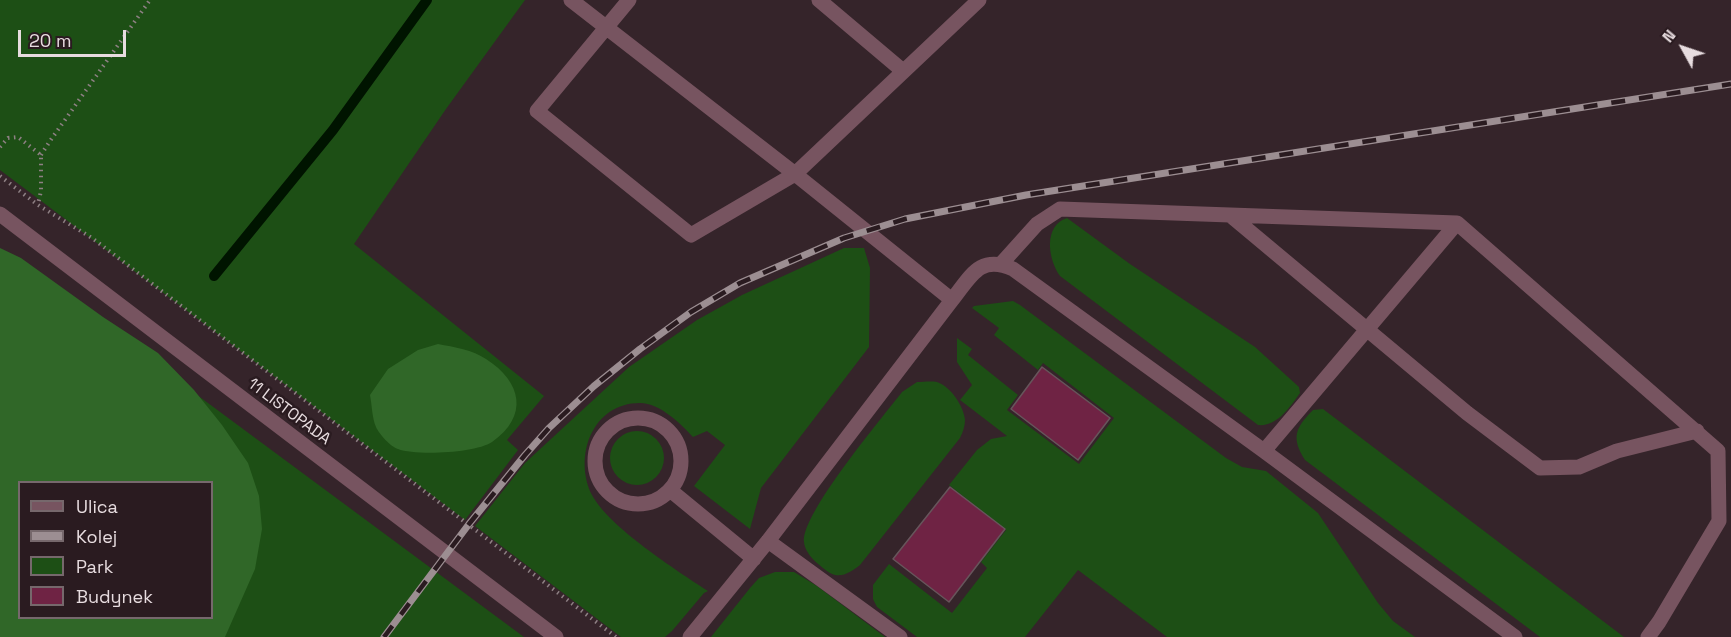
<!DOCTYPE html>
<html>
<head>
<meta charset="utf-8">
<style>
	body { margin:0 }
	#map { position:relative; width:1731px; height:637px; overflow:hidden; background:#35242a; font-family:"Space Grotesk",sans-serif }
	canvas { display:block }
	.legend { position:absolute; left:18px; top:481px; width:195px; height:138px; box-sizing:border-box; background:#2a1b20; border:2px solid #76686c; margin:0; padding:8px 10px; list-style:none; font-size:18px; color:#e7dcdf }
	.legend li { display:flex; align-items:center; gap:12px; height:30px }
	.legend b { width:30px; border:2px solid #76686c }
	.north { position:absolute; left:1653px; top:18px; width:60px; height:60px; -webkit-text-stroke:4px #2a1b20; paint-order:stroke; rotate:310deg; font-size:16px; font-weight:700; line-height:24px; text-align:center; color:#e7dcdf }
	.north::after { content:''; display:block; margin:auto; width:21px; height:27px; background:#e7dcdf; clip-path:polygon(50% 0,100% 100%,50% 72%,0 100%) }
	.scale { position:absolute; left:18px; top:30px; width:108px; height:27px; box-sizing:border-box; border:3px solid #e7dcdf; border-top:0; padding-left:8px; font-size:18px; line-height:21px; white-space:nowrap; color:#e7dcdf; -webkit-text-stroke:4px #2a1b20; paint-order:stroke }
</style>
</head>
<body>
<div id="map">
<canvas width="1731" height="637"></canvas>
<ul class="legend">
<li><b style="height:8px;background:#775460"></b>Ulica</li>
<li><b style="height:8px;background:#9c8e92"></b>Kolej</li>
<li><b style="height:16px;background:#1d4f15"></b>Park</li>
<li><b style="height:16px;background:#6f2344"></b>Budynek</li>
</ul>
<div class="north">N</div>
<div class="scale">20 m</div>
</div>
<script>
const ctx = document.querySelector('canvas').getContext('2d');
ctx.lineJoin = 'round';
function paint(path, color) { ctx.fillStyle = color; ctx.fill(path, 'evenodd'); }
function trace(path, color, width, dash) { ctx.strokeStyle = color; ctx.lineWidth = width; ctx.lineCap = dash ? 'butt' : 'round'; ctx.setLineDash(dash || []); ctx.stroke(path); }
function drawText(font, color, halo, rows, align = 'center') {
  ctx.font = font + ' "Space Grotesk",sans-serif'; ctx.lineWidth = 5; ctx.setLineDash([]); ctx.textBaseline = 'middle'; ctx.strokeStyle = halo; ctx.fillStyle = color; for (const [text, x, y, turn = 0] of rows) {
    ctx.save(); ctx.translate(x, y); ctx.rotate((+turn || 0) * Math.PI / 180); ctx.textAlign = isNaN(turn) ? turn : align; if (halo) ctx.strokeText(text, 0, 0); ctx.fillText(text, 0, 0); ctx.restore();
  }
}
const green = new Path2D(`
	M0 0H525L446 109 354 244 544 396 507 440 518 450 465 520 0 170Z
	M1067 218 1130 264 1255 347 1299 387 1300 393C1290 407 1277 427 1258 425L1060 276C1048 259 1043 226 1067 218Z
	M844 248H864L870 268 869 347 761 488 750 529 694 486 725 445 707 431 693 437C681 424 660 403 640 403 592 403 573 457 592 495 609 527 676 570 708 591L704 593 672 631 665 637H621L475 526 525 463 629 367 697 320 742 295Z
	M0 249 524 637H0ZM20 482H212V618H20Z
	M1013 301 1020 305 1226 458 1242 467 1266 471 1318 513 1378 603 1393 621 1415 637H1167L1078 570 1025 637H917L877 607 873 599V585L889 564 952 613 987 568 981 562 1006 530 949 485 977 450 991 439 1007 436 960 400 972 385 957 362V338L972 349 968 355 1018 395 1007 410 1079 464 1114 418 1043 363 1038 370 994 335 999 328 972 308 974 306Z
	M917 382C923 382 931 381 937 382 950 386 964 406 965 420 965 426 963 432 960 438L860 565C851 572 841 579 830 573 820 566 805 555 804 542 801 514 882 418 902 392Z
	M1323 409 1624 637H1540L1305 460C1291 438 1295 428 1313 410Z
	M610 458a27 27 0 1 1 54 0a27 27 0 1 1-54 0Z
	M775 572H794L817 586 885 637H711L750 588 759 578Z`);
const forest = new Path2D(`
	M0 248 21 258 103 317 158 353 194 390 222 425 248 463 259 496 262 529 255 569 225 637H0ZM212 482V618H20V482Z
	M438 344C454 347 473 350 486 359 522 382 529 416 492 442 476 453 416 456 398 449 391 447 379 434 376 427 372 418 372 405 370 395L388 369 418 350Z`);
const stream = new Path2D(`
	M214 276 333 130 427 0`);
const building = new Path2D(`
	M1042 367 1110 418 1078 460 1011 409Z
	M950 487 1005 529 949 602 893 559Z`);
const path = new Path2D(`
	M0 147 8 138 18 137 41 155V191L38 204
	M41 155 50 141 150 0
	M0 176 38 205 92 238 616 637`);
const service = new Path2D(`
	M571 0 795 174 979 0
	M629 0 537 111 691 235 795 174 952 300
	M819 0 903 71
	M1230 215 1467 413 1540 468 1579 467 1617 451 1697 431
	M1001 264 1037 224 1060 209 1457 223 1718 451 1719 521 1659 622 1648 637
	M595 461a43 43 0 1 1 86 0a43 43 0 1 1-86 0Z
	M1264 451 1457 223
	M670 490 754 559
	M768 541 900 637
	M690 637 768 541 952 300C971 276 980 254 1013 269L1264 451 1515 637`);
const tertiary = new Path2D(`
	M0 214 556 637`);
const rail = new Path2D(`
	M384 637 469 524 525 455 549 428 594 386 640 349 691 312 740 283 844 238 905 219 1026 195 1731 84`);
const streetNames = [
	["11 LISTOPADA",289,412,37]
];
paint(green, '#1d4f15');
paint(forest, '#306728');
trace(stream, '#001400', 10);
paint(building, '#6f2344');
trace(building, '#67555b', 1.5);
trace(path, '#8e8084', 4, [1.5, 4.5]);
trace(service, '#775460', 15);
trace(tertiary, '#775460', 15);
trace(rail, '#9c8e92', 7);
trace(rail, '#2a1b20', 4.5, [14]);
drawText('16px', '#e7dcdf', '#2a1b20', streetNames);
</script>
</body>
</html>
